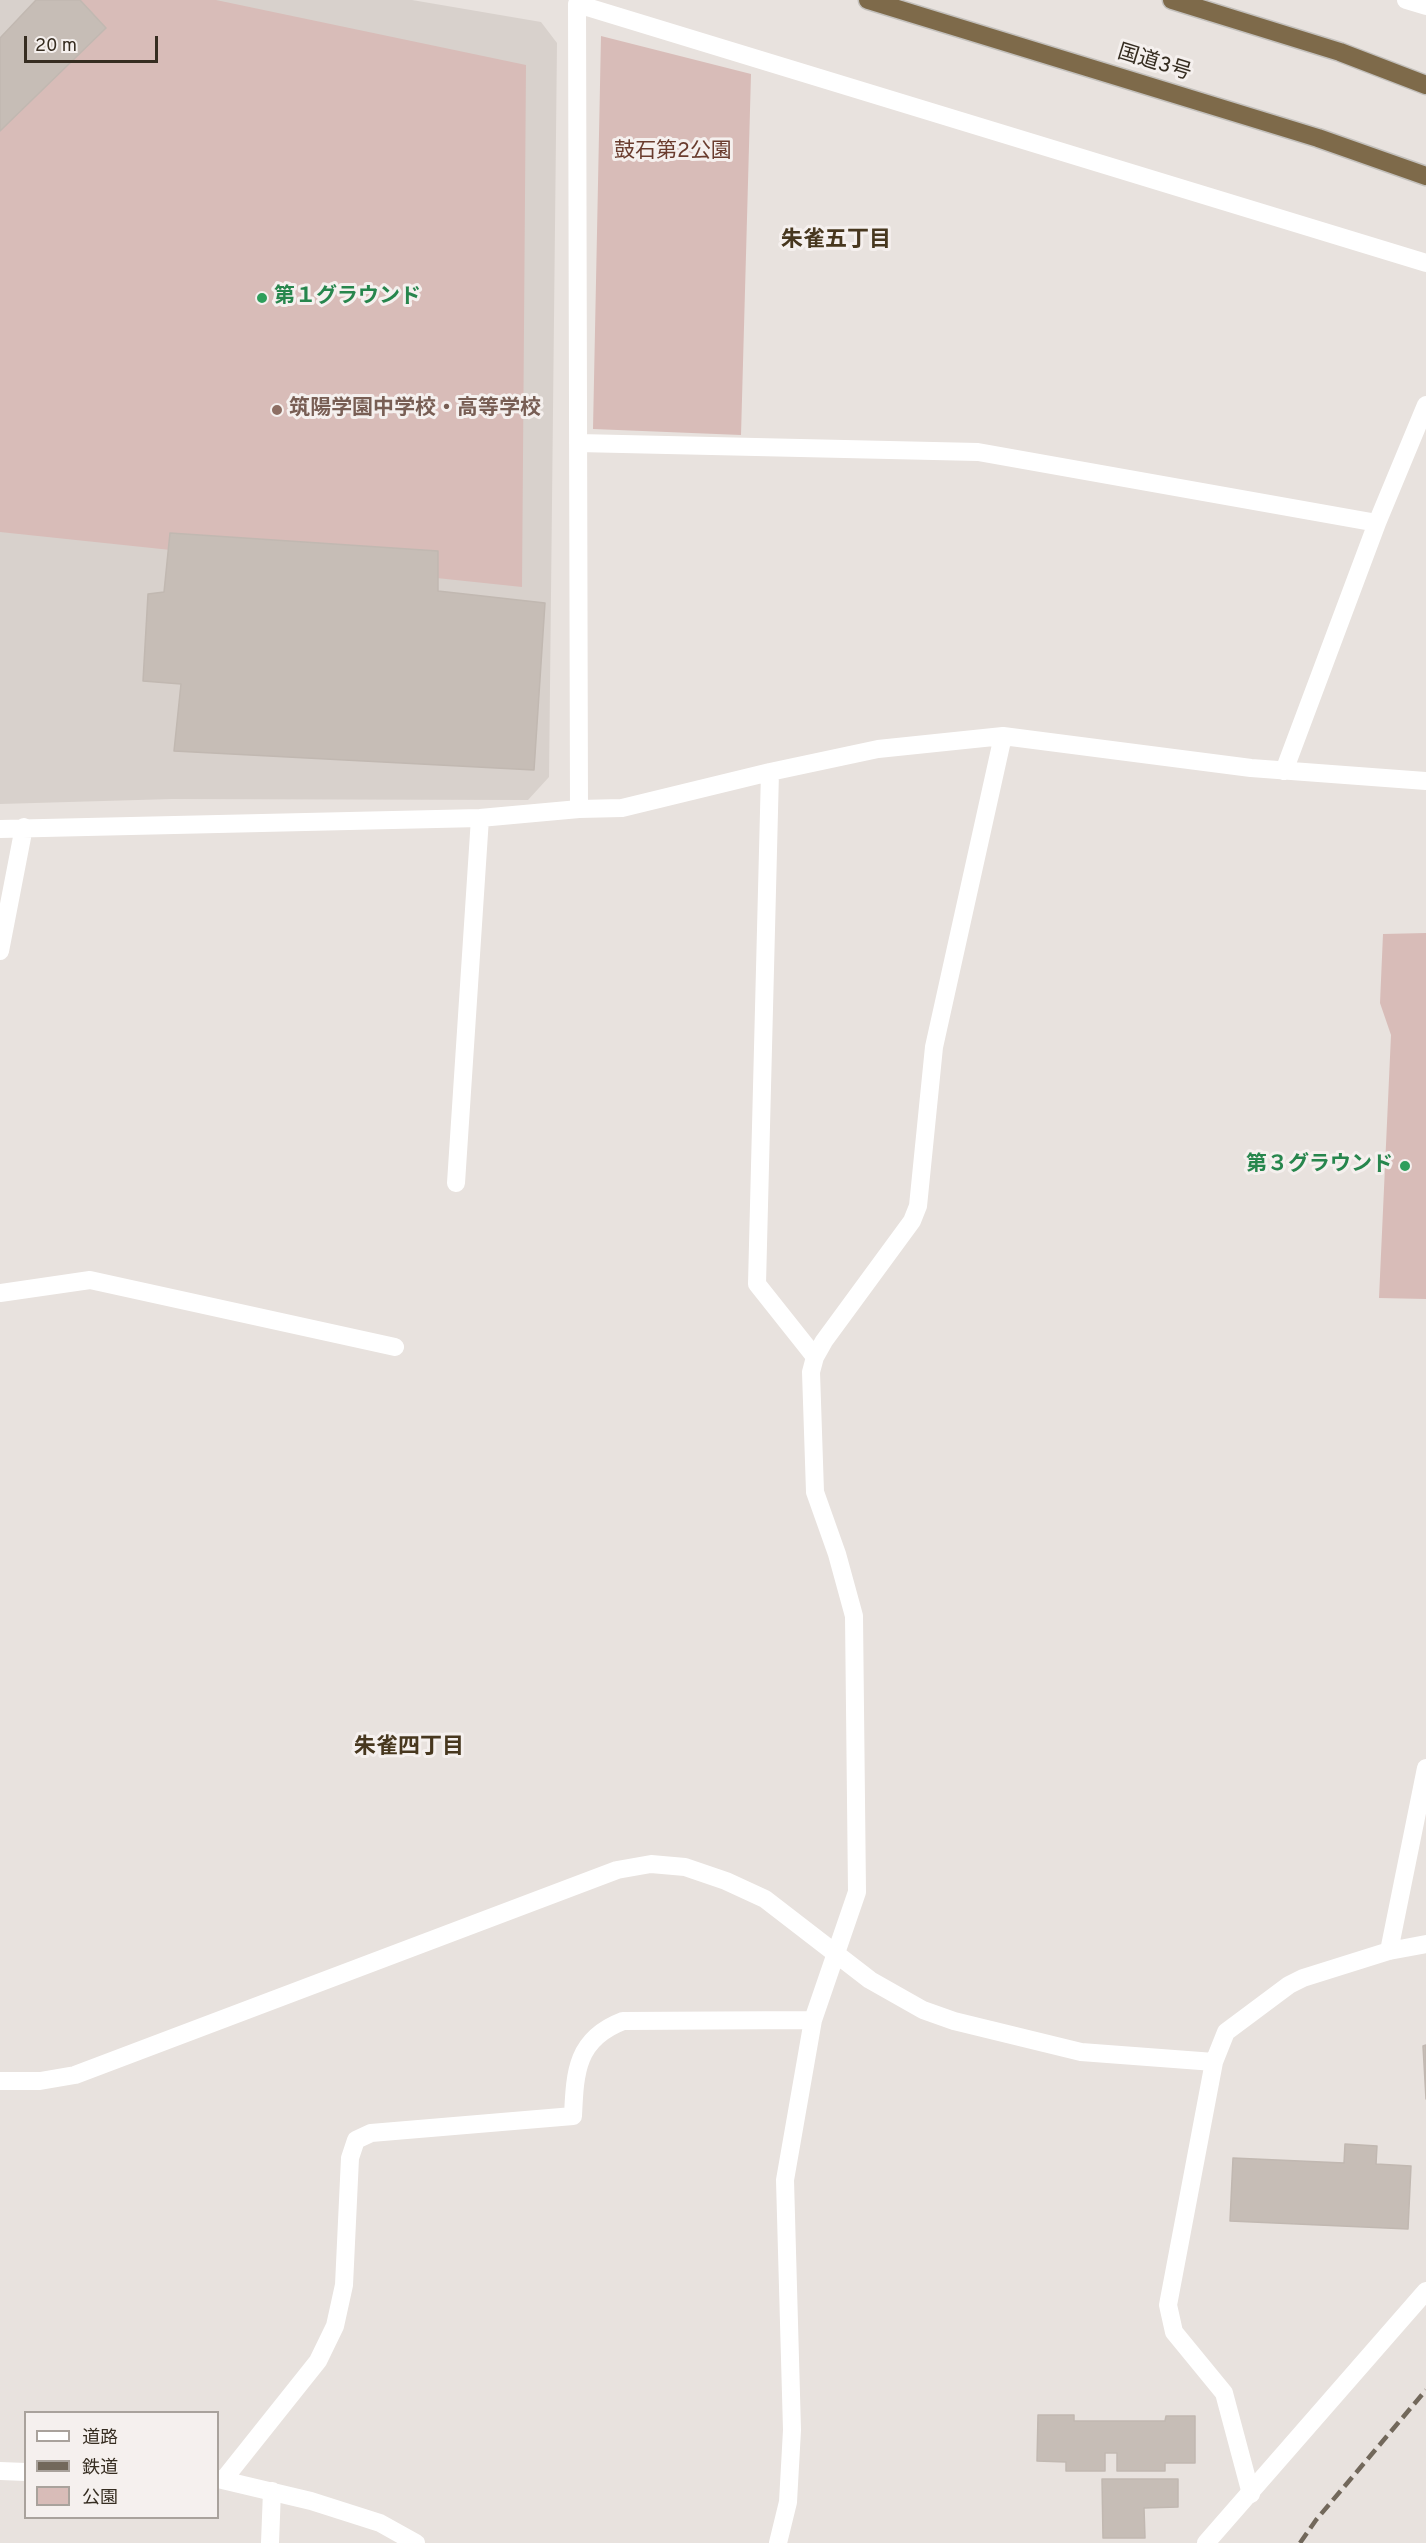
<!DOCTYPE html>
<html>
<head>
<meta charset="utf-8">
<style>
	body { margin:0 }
	#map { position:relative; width:1426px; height:2543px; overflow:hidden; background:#e8e2de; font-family:Overpass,"Noto Sans JP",sans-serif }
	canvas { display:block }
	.legend { position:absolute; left:24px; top:2411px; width:195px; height:108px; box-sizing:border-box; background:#f5f0ee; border:2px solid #a9a29c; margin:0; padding:8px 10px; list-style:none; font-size:18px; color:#362d21 }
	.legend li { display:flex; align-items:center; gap:12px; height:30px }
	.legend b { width:30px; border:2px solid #a9a29c }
	.scale { position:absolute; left:24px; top:36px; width:134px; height:27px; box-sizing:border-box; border:3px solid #362d21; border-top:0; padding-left:8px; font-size:18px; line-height:21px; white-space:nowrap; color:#362d21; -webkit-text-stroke:4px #f5f0ee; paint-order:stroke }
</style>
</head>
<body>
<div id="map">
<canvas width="1426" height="2543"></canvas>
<ul class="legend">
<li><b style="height:8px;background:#fff"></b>道路</li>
<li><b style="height:8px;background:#72685b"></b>鉄道</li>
<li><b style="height:16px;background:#d8bcb8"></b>公園</li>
</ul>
<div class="scale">20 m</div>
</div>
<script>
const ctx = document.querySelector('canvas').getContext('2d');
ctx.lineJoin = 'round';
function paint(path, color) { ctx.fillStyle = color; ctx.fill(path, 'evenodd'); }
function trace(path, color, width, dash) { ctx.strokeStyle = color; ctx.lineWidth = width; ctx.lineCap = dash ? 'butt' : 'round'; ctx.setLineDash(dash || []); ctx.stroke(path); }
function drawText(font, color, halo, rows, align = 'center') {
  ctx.font = font + ' Overpass,"Noto Sans JP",sans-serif'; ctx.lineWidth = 6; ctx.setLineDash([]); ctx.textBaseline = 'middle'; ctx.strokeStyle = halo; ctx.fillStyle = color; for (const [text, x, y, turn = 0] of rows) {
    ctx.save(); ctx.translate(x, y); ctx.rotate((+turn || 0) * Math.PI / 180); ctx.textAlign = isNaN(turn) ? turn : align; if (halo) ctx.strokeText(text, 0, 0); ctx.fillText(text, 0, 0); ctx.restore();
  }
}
const built = new Path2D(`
	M0 0H412L541 22 557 43 549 777 528 800 172 799 0 804Z`);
const green = new Path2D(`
	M48 0H216L526 65 522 587 0 532V53Z
	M601 36 751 74 741 435 593 429Z
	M1426 933V1299L1379 1298 1391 1035 1380 1003 1383 934Z`);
const building = new Path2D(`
	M36 0H80L106 28 0 131V38Z
	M170 533 438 551V591L545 603 534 770 174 751 181 684 143 681 148 594 164 592Z
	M1426 2045V2099L1423 2046Z
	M1345 2144 1377 2146 1376 2164 1411 2166 1408 2229 1230 2221 1233 2158 1344 2163Z
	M1038 2415H1074V2421H1165L1166 2416H1195V2463H1165V2471H1117V2453H1105V2471H1066V2462L1037 2461Z
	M1102 2479H1178V2507L1144 2508 1145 2538H1103Z`);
const service = new Path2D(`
	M270 2543 272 2491`);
const minor = new Path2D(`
	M1406 0 1426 6
	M578 443 978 452 1377 523
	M1284 771 1377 523 1426 405
	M770 772 757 1284 815 1357
	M579 809 577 4 1426 263
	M0 829 480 818 579 809 622 808 770 772 878 749 1003 736 1251 768 1426 781
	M0 951 24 827
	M456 1183 480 818
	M0 1293 90 1280 395 1347
	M1389 1951 1426 1768
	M0 2081H40L75 2075 617 1870 651 1864 685 1867 726 1881 765 1899 870 1980 923 2010 954 2021 1081 2052 1214 2062
	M0 2471 26 2472
	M218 2479 311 2501 380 2523 416 2543
	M224 2479 318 2361 335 2326 344 2285 350 2158 356 2140 371 2133 573 2116C575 2072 576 2039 623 2021L813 2020
	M1251 2494 1224 2393 1174 2332 1168 2305 1214 2062 1226 2032 1289 1985 1303 1978 1389 1951 1426 1944
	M778 2543 788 2502 792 2430 785 2180 813 2020 857 1892 854 1616 837 1554 815 1492 811 1372 815 1357 824 1341 912 1221 918 1206 934 1047 1003 736`);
const tertiary = new Path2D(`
	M1206 2543 1426 2291`);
const trunk = new Path2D(`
	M868 0 1318 138 1426 176
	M1172 0 1340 52 1426 85`);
const rail = new Path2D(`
	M1300 2543 1316 2520 1426 2390`);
const markers = [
	[262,298,6,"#2e9e5b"],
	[277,410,6,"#8d6e63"],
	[1405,1166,6,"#2e9e5b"]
];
const streetNames = [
	["国道3号",1154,64,17]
];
const parkNames = [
	["鼓石第2公園",673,153]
];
const leisureNames = [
	["第１グラウンド",274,298],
	["第３グラウンド",1393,1166,"right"]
];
const educationNames = [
	["筑陽学園中学校・高等学校",289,410]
];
const neighbourhoodNames = [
	["朱雀五丁目",836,242],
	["朱雀四丁目",409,1749]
];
paint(built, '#d8d1cc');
paint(green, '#d8bcb8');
paint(building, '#c6bdb6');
trace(building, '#c1b8b1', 1.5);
trace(trunk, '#c3c0bc', 21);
trace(service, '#fff', 18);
trace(minor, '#fff', 18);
trace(tertiary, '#fff', 18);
trace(trunk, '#7e6a4a', 18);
trace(rail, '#72685b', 4.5, [12, 6]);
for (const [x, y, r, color] of markers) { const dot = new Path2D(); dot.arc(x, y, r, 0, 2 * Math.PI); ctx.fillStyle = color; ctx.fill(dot); trace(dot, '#f5f0ee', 2); }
drawText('21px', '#362d21', '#f5f0ee', streetNames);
drawText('21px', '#6a3c2e', '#f5f0ee', parkNames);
drawText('bold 21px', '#27864d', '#f5f0ee', leisureNames, 'left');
drawText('bold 21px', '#785e54', '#f5f0ee', educationNames, 'left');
drawText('bold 22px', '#47371e', '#f5f0ee', neighbourhoodNames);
</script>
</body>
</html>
